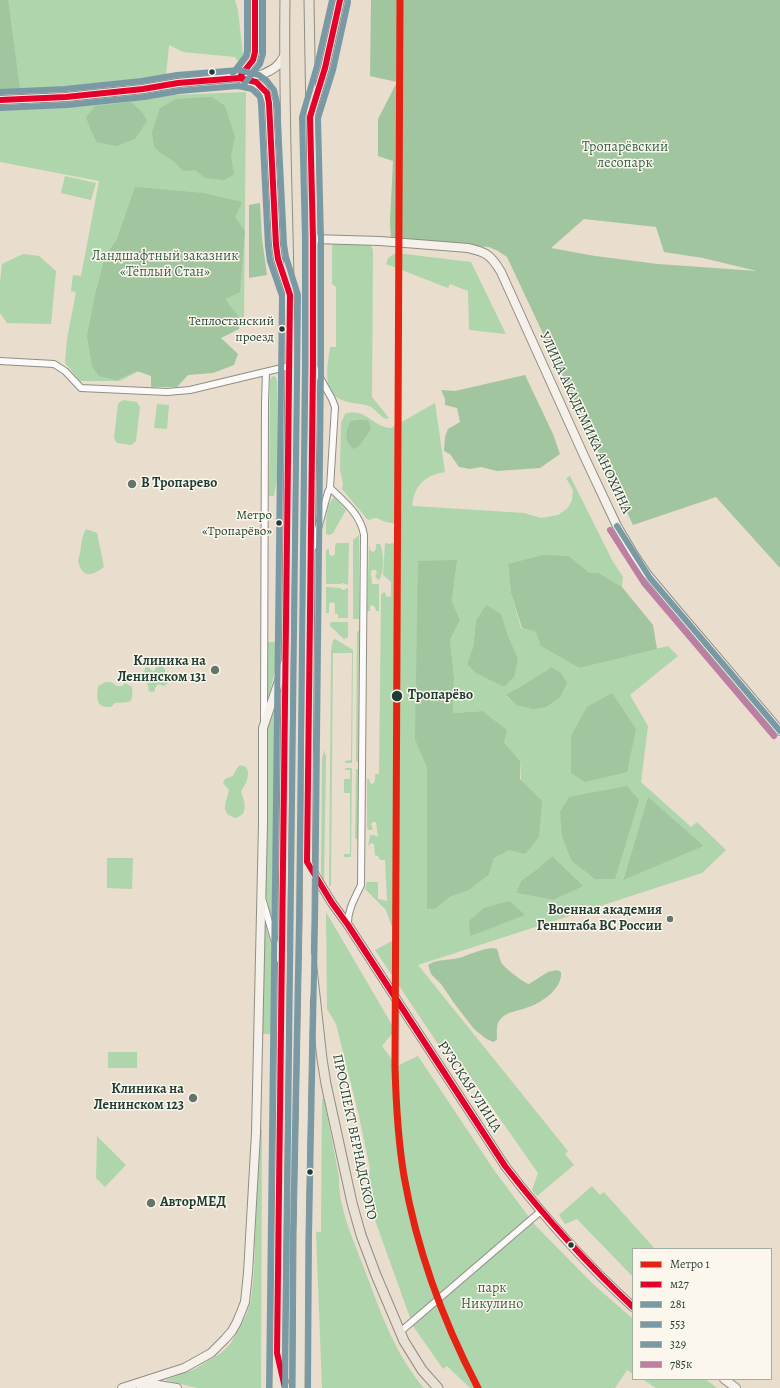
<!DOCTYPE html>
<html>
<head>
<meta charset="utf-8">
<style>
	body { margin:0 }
	#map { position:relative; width:780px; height:1388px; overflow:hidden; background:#e9ddcd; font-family:Alegreya,serif }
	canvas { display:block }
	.legend { position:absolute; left:632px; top:1248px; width:140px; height:132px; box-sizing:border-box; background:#fbf7ec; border:1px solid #a3ada2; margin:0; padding:5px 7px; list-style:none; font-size:12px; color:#1f3d34 }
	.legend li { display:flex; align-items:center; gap:8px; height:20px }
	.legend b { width:20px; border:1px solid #a3ada2 }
</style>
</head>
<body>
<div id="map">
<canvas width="780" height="1388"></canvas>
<ul class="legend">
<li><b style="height:5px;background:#e42313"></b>Метро 1</li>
<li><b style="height:5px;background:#e4002b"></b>м27</li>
<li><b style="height:5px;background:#799aa4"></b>281</li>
<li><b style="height:5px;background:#799aa4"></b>553</li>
<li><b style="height:5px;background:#799aa4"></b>329</li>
<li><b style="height:5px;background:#bc7ea3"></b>785к</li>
</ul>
</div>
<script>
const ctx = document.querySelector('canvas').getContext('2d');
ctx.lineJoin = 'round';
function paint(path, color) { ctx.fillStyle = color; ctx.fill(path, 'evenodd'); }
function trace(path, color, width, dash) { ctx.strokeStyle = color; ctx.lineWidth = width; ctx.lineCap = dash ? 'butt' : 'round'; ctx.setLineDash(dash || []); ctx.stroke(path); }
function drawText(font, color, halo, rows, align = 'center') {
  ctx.font = font + ' Alegreya,serif'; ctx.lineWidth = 3; ctx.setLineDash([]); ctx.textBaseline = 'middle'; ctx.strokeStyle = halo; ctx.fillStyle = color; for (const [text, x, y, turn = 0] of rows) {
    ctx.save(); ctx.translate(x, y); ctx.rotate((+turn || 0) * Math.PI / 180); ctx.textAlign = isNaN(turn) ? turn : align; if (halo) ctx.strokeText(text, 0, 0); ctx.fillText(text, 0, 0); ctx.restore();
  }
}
const green = new Path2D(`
	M0 0H235L238 10 244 64 240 65 235 57 183 52 169 45 166 75 146 82 0 90Z
	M246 92 244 325 209 334 120 381H80L65 363 67 339 76 292 71 291 73 275 81 276 99 181 0 162V109L173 95Z
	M65 176 96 183 91 200 61 193Z
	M335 243 370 244 373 250 372 397 389 418 386 419C379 416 376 409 369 406 360 403 350 404 342 400 321 392 328 364 330 347H336V287L332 284V246Z
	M396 253 471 262 506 334 469 330 468 291 450 284 448 288 386 264 388 258Z
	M23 254 39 256 56 271 51 324 7 323 0 313V282L2 264Z
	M273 376 276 377 277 381V479L274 496H269L270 381 271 378Z
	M123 400 137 402 140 407 136 441 131 445 117 443 114 438 118 404 120 402Z
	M435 403 445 472C425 475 415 485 412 505L414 506 524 513 541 518 558 515 568 508 572 500 573 490 566 478 570 476 612 560 623 577 622 587 599 573H590L569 556 508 565 511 593 521 628 536 632 580 668 668 646 678 656 630 695 648 726 641 782 691 827 697 822 726 850 702 873 418 965 568 1151 565 1154 574 1165 537 1196 532 1190 538 1173 447 1043 440 1047 375 950 396 939 386 910 365 889 367 882H378V899L387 901 385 860H380L378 856 375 855 374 844 371 843 368 846 370 835H374L378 837 376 822H373L371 824 373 830H369L367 828V779H369L370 783 373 784 375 781V774H379L381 599V594L385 592 386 596 388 597 391 596V582L383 575 385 543 390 544 397 542C404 530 400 524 387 522 378 521 380 515 369 520L367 519 342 489 343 483 340 470 341 423 345 414C366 407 372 427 391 428ZM457 561 452 601 460 620 450 640 454 677 453 713 482 711 504 742 520 761 525 854 509 849 494 858 489 875 469 890 450 897 435 909H428L427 767ZM476 621 508 636 518 658 504 687 492 681 467 664 473 647ZM551 667 516 705 506 696 518 687 536 678ZM648 798 704 846 623 879ZM552 856 553 900 516 893 521 881 536 870Z
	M157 404 169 405 167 429 154 428Z
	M334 497 346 510 333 533 330 535 326 534C326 522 325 506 334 497Z
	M86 529 97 533 104 567C91 576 83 579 78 561 82 550 80 539 86 529Z
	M359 535V619H353V540Z
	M337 543H349L348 585 343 583 340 584H326V550L329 549V554L331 556H333L335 554V545Z
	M376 544H380C384 553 384 570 380 579L378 580 375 576 377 573 376 570H372L371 573 372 584H379V611H376L375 607 372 605 370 606V611H367L369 545 370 550 373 552 376 549Z
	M326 587 340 588 343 590 348 588V618H338V614H335V604L333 602 330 603 329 605V613H326Z
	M332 622H348V637L344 639 330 626V623Z
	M359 630 358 762H356L357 632Z
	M335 639 353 650 352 763H345V761L351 760 352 653H333L331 886H329L331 651 333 640Z
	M267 642H276V666L269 696 267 695Z
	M159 663 162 664 165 670V674C168 677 168 679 168 683L164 686 158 684 155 688V691L152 692 149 691C149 683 142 677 145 668L148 667 152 671H154Z
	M106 682H111L117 686H122L125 683 132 687C134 707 127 701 115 703L111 707C95 708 97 698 98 686Z
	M274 703H276L275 926 273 927 266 895 265 881 266 733Z
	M324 750 326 756 324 884 321 873 322 759Z
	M240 765 246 767C251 774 246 784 241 791 243 799 247 805 243 814L236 818C218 813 227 802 229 790L223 783 225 779 233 776 237 768Z
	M345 768H352L351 857H344V854H350V793H344V779H350V770H345Z
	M356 769H358V840L355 838Z
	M107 858H133L132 889 107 888Z
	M263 912 274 958 272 1034H261Z
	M326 912 395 1030 382 1046 397 1066 418 1056 494 1170 534 1224 593 1284 633 1319V1374L627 1370 615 1388H470L447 1366 443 1369 413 1326 366 1195 370 1169 359 1116 336 1024 327 1009Z
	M108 1052H137V1068H108Z
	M322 1099H324L339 1177C338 1206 352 1236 362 1263 379 1307 393 1352 424 1388H322L316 1232H321Z
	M259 1129H262L261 1388H197L165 1380 195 1369 221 1353 231 1343 246 1315 251 1301 254 1273Z
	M97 1136 126 1165 105 1187 96 1178Z
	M592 1186 600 1195 604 1192 655 1249H633V1277L577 1219 565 1224 559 1215Z
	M642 1379H705L717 1388H656Z`);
const forest = new Path2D(`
	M0 0H8L20 89 0 90Z
	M371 0H780V568L716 497 633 525 507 257 498 251 489 247 452 245 391 238 390 222 393 161 378 156V119L397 82 370 76ZM584 219 656 227 664 252 703 258 757 271 658 264 595 256 551 248Z
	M212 97 225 106 235 137 231 157 234 174 224 180 205 178 195 170 183 171 175 162 162 154 154 147 152 132 160 108 176 99Z
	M131 102 142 112 147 121 135 139 116 146 97 142 91 131 86 117 95 106Z
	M135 187 203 193 242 202 235 217 245 231 240 292 225 299 240 319 239 329 221 338 238 354 234 365 213 373 188 375 177 387H151V376L137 371 116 380 99 376 92 366 87 336 95 295 105 257 117 239Z
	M260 203 262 239 267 275 249 278V205Z
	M525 375 553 434 560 454 540 468 497 471 481 467 470 469 459 467 450 454 444 451 445 437 448 429 460 422 457 408 445 405V399L441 390 455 391Z
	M357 420H367L369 422 371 429 360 445 354 449C344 442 345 431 351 421Z
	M543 555 569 556 590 573H599L622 587 653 625 657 649 580 668 541 646 536 632 522 628 511 593 508 564Z
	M457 560 452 601 460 620 450 640 454 677 453 713 482 711 507 730 504 742 520 761V779L542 801 539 837 525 854 509 850 494 858 489 875 469 890 450 897 435 909H427V767L415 739 418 561Z
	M486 605 501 614 508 636 518 658 514 677 504 687 476 673 467 664 473 647 476 621Z
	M551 667 561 673 567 683 560 697 546 707 533 709 516 705 506 695C521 685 537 678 551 667Z
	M612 693 636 729 627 772 585 782 571 773V736L587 707Z
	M627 786 639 800 615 879H595L571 860 562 836 560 812 569 797Z
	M648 797 704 846 623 880Z
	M552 856 583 886 553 900 516 893 521 881 536 870Z
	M509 901 525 915 470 936 469 921 484 908Z
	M493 948 497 949C499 953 499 958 501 962 503 967 524 983 529 984L548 972 557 970 561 972C563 989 540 1004 526 1008 516 1012 506 1011 499 1021 496 1026 497 1034 497 1040L493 1042 485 1038 474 1029 454 1003 441 984 431 974 428 965C439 958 450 961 462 957 473 953 482 949 493 948Z`);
const street = new Path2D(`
	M0 361 54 364 65 371 81 388 167 392 190 390 290 366
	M330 488C344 501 361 515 364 535L361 885C355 898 347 911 348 925
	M313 547 328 492 330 488 335 407 332 399 314 367
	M264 722 265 402 266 372
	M263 901 280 960
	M400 1332 541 1211`);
const secondary = new Path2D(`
	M239 78 253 60 255 52V0
	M243 79C259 83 265 86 269 103L276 245 278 259 288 289
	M0 100 66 97 143 89 178 83 261 75C272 70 279 67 284 56
	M312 111 325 68 340 0
	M313 239 380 241 468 248C486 252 491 255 501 272L585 458 617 526 633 553 647 574 678 611 780 731
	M307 862 332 903 348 925 505 1166C543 1216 586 1264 633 1307
	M724 1379 736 1388
	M140 1385H158L177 1388
	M122 1388 184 1368 211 1353 225 1339 232 1331 237 1322 245 1302 248 1273 256 1133 263 824V728L285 663`);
const primary = new Path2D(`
	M311 959 322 1059 326 1084 352 1203 361 1235 376 1275 404 1341 422 1370 438 1388
	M280 1368 285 1388
	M277 1388 290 366C290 244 283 122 285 0
	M300 1388 301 1235 307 922 310 559 313 365V239L309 0`);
const bus1 = new Path2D(`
	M340 0 325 68 310 117 313 239V365L307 862 332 903 348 925 505 1166C544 1216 586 1263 633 1307
	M239 78 253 60 255 52V0
	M0 100 66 97 143 89 178 83 239 78 256 82 267 93 269 103 276 245 278 259 290 295 277 1353 285 1388`);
const bus2 = new Path2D(`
	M245 83 260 64 263 54V0
	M0 108 67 105 144 97 179 91 238 86 252 89 260 97 261 104 268 246 270 261 282 296 269 1388
	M308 1388 309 1235 315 922 321 365V239L318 118 333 70 348 2`);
const bus3 = new Path2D(`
	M233 73 246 56 247 51V0
	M0 92 65 89 142 81 177 75 239 70 259 75 267 81 274 90 277 103 284 244 286 257 298 295 285 1388
	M292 1388 293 1235 299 922 305 365V239L302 117 317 66 332 0`);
const bus4 = new Path2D(`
	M617 526 650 578 780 731`);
const bus5 = new Path2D(`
	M610 530 644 583 774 736`);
const metro1 = new Path2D(`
	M400 0 395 1067C396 1104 398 1140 404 1176 417 1251 443 1321 478 1388`);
const markers = [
	[212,72,3.5,"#1f3d34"],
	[282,329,3.5,"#1f3d34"],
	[132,484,5,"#66756a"],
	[279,523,3.5,"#1f3d34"],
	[215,670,5,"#66756a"],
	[397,696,6,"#1f3d34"],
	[670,919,4,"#66756a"],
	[193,1098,5,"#66756a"],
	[310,1172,3.5,"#1f3d34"],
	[151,1203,5,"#66756a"],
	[571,1245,3.5,"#1f3d34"]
];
const busNames = [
	["Теплостанский",274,322],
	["проезд",274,338],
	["Метро",272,516],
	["«Тропарёво»",272,532]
];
const parkNames = [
	["Тропарёвский",625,148],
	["лесопарк",625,164],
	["Ландшафтный заказник",165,257],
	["«Тёплый Стан»",165,273],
	["парк",492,1289],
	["Никулино",492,1305]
];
const streetNames = [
	["УЛИЦА АКАДЕМИКА АНОХИНА",585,423,65],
	["РУЗСКАЯ УЛИЦА",469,1087,57],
	["ПРОСПЕКТ ВЕРНАДСКОГО",354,1137,78]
];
const poiNames = [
	["В Тропарево",141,484,"left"],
	["Клиника на",206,662],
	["Ленинском 131",206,678],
	["Военная академия",662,911],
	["Генштаба ВС России",662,927],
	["Клиника на",184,1090],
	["Ленинском 123",184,1106],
	["АвторМЕД",160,1203,"left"]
];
const stopNames = [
	["Тропарёво",408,696]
];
paint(green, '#aed5ab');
paint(forest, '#a1c59f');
trace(street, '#8f8e85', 8);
trace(secondary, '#8f8e85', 10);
trace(primary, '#8f8e85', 11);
trace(street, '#fcfaf8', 6);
trace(secondary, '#f5f0e9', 8);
trace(primary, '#eae1d5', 9);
trace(bus1, '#e4002b', 6);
trace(bus2, '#799aa4', 6);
trace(bus3, '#799aa4', 6);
trace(bus4, '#799aa4', 6);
trace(bus5, '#bc7ea3', 6);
trace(metro1, '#e42313', 7);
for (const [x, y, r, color] of markers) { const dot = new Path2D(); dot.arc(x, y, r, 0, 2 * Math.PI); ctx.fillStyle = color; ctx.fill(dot); trace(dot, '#fbf7ec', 1.5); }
drawText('13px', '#1f3d34', '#fbf7ec', busNames, 'right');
drawText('14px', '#37624b', '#fbf7ec', parkNames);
drawText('14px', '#1f3d34', '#fbf7ec', streetNames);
drawText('bold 14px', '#1f3d34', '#fbf7ec', poiNames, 'right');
drawText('bold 14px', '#1f3d34', '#fbf7ec', stopNames, 'left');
</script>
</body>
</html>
